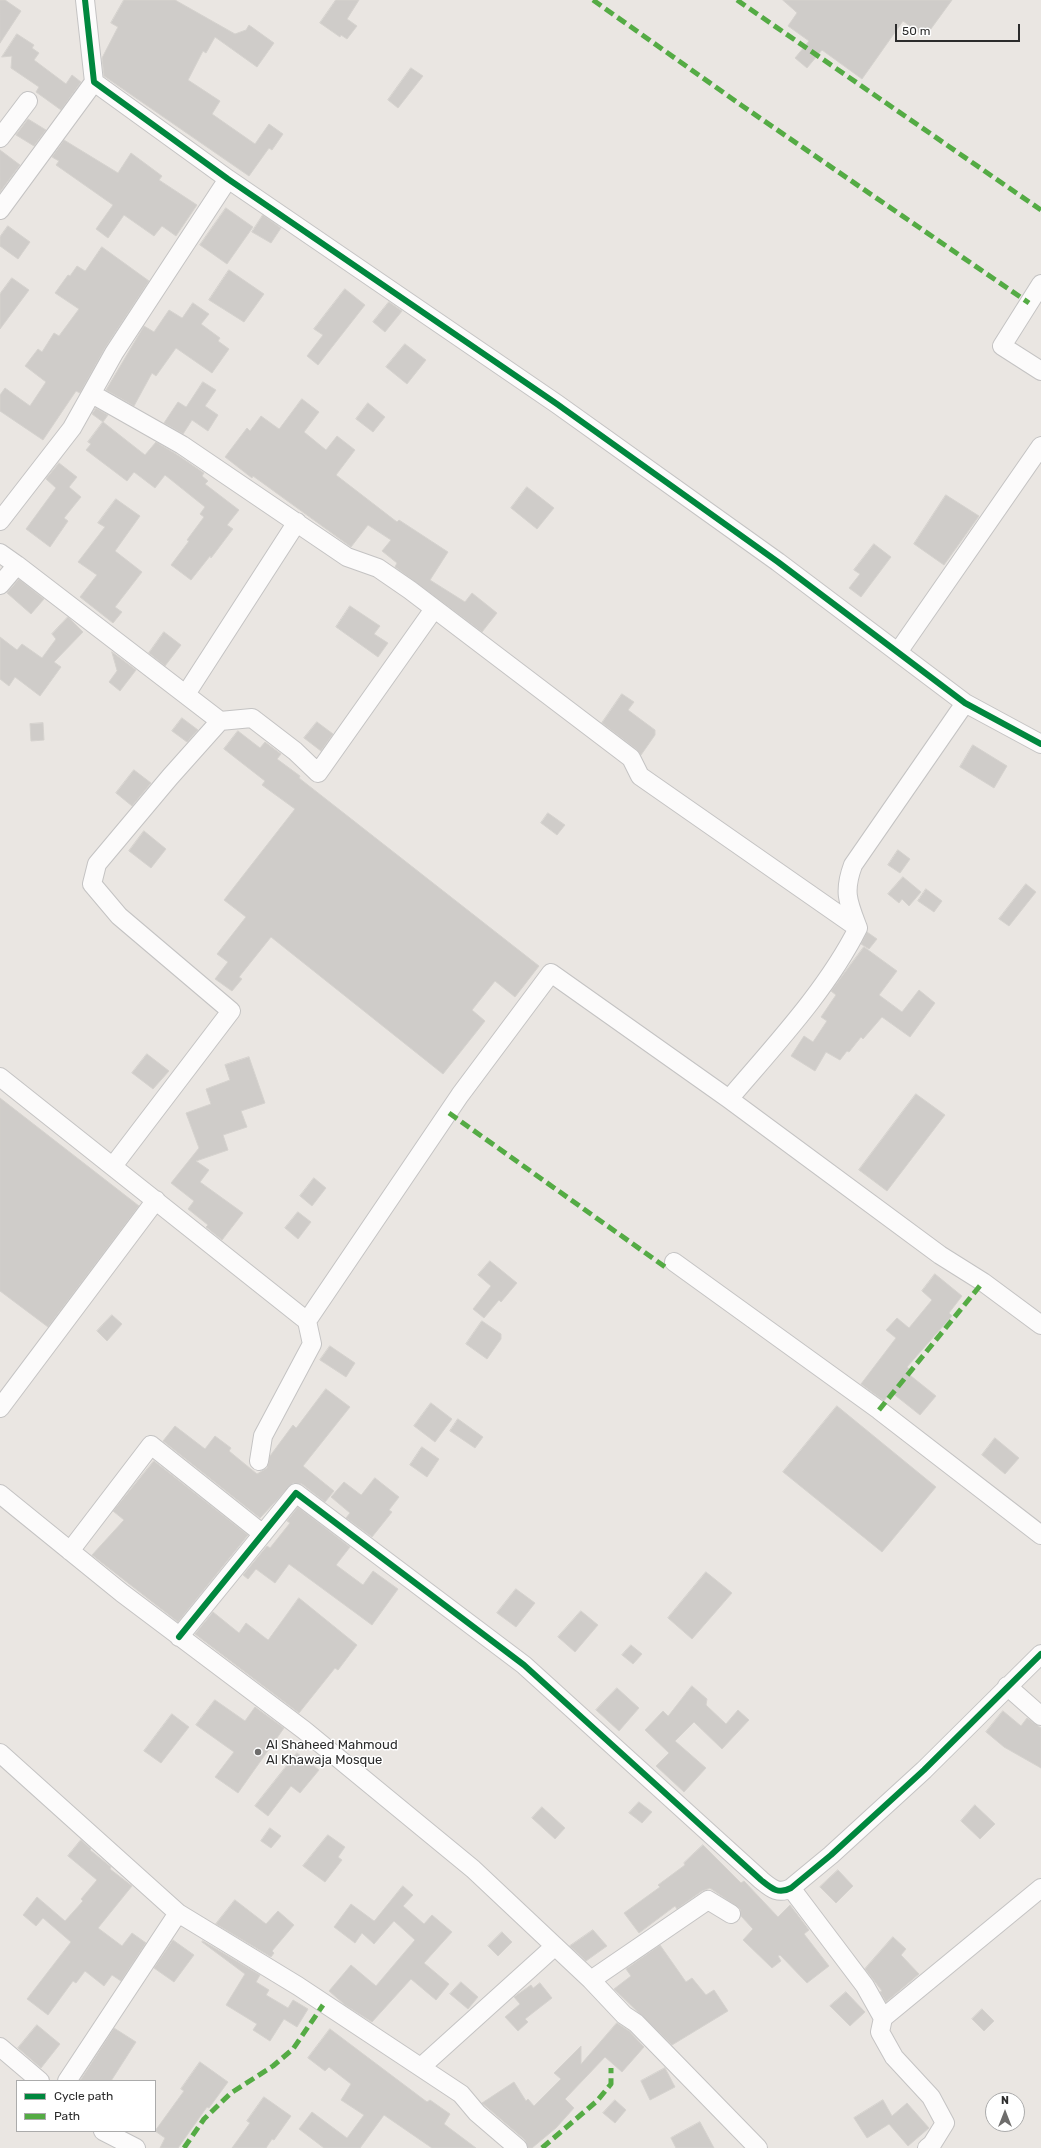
<!DOCTYPE html>
<html>
<head>
<meta charset="utf-8">
<style>
	body { margin:0 }
	#map { position:relative; width:1041px; height:2148px; overflow:hidden; background:#eae6e2; font-family:Rubik,sans-serif }
	canvas { display:block }
	.legend { position:absolute; left:16px; top:2080px; width:140px; height:52px; box-sizing:border-box; background:#fff; border:1px solid #ababab; margin:0; padding:5px 7px; list-style:none; font-size:12px; color:#2c2c2c }
	.legend li { display:flex; align-items:center; gap:8px; height:20px }
	.legend b { width:20px; border:1px solid #ababab }
	.north { position:absolute; left:985px; top:2092px; width:40px; height:40px; box-sizing:border-box; background:#fff; border:1px solid #ababab; border-radius:50%; rotate:0deg; font-size:11px; font-weight:700; line-height:16px; text-align:center; color:#2c2c2c }
	.north::after { content:''; display:block; margin:auto; width:14px; height:18px; background:#6e6d6c; clip-path:polygon(50% 0,100% 100%,50% 72%,0 100%) }
	.scale { position:absolute; left:895px; top:24px; width:125px; height:18px; box-sizing:border-box; border:2px solid #2c2c2c; border-top:0; padding-left:5px; font-size:12px; line-height:14px; white-space:nowrap; color:#2c2c2c; -webkit-text-stroke:3px #fff; paint-order:stroke }
</style>
</head>
<body>
<div id="map">
<canvas width="1041" height="2148"></canvas>
<ul class="legend">
<li><b style="height:5px;background:#00873e"></b>Cycle path</li>
<li><b style="height:5px;background:#54ab44"></b>Path</li>
</ul>
<div class="north">N</div>
<div class="scale">50 m</div>
</div>
<script>
const ctx = document.querySelector('canvas').getContext('2d');
ctx.lineJoin = 'round';
function paint(path, color) { ctx.fillStyle = color; ctx.fill(path, 'evenodd'); }
function trace(path, color, width, dash) { ctx.strokeStyle = color; ctx.lineWidth = width; ctx.lineCap = dash ? 'butt' : 'round'; ctx.setLineDash(dash || []); ctx.stroke(path); }
function drawText(font, color, halo, rows, align = 'center') {
  ctx.font = font + ' Rubik,sans-serif'; ctx.lineWidth = 3; ctx.setLineDash([]); ctx.textBaseline = 'middle'; ctx.strokeStyle = halo; ctx.fillStyle = color; for (const [text, x, y, turn = 0] of rows) {
    ctx.save(); ctx.translate(x, y); ctx.rotate((+turn || 0) * Math.PI / 180); ctx.textAlign = isNaN(turn) ? turn : align; if (halo) ctx.strokeText(text, 0, 0); ctx.fillText(text, 0, 0); ctx.restore();
  }
}
const building = new Path2D(`
	M0 0H5L21 11 0 43Z
	M124 0H175L235 34 246 30 249 25 274 43 257 67 215 37 206 53 203 51 188 80 220 101 212 114 255 144 269 124 283 134 272 150 269 148 249 176 104 76 102 58 118 27 111 23Z
	M336 0H359L347 19 357 26 347 39 341 35 340 37 320 23Z
	M783 0H952L925 37 903 21 862 79 822 50 807 68 795 58 809 41 788 26 797 13Z
	M17 34 34 45 32 48 39 53 34 60 66 84 72 75 81 82 61 110 36 92 39 87 11 68 12 56 2 57Z
	M411 68 423 76 398 108 388 100Z
	M28 119 46 130 34 146 16 135Z
	M64 140 118 173 131 153 162 176 159 180 197 205 176 236 162 226 154 236 124 215 108 238 96 229 113 205 56 165 59 161 52 157Z
	M0 150 20 165 0 192Z
	M226 208 253 227 227 264 200 245Z
	M263 215 281 228 271 243 252 232Z
	M8 226 30 242 18 259 0 246V237Z
	M102 247 149 281 105 348 80 393 76 391 43 440 0 411V395L5 388 30 406 46 382 25 366 38 349 42 352 54 333 59 336 79 309 55 293 68 275 70 276 77 266 85 271Z
	M229 270 264 294 244 322 209 300Z
	M12 278 29 290 0 329V294Z
	M345 289 365 305 318 365 307 356 323 335 314 329Z
	M389 302 402 311 385 332 373 322Z
	M193 303 209 314 201 324 220 338 218 341 229 349 212 373 176 348 156 376 152 373 134 406 106 390 144 326 154 332 169 310 182 318Z
	M405 344 426 360 407 384 386 367Z
	M203 382 216 390 205 406 218 415 208 431 192 420 183 434 164 423 178 402 186 407Z
	M302 399 319 412 304 432 326 450 337 436 355 450 336 475 397 522 399 520 448 552 430 580 465 602 472 593 497 613 482 632 395 567 397 563 382 551 391 540 368 525 351 547 253 476 252 478 225 457 247 428 250 431 261 416 279 429Z
	M368 403 385 417 373 432 356 419Z
	M96 408 108 415 103 422 92 414Z
	M103 422 145 455 156 442 176 454 204 473 202 476 208 481 205 484 239 510 227 525 233 529 211 558 210 556 191 580 171 565 189 541 187 540 204 517 200 514 205 507 165 475 155 488 134 472 127 481 86 450 91 444 88 442Z
	M59 463 77 477 69 487 81 497 64 518 68 521 50 547 26 529 56 488 46 479Z
	M527 487 554 508 537 529 511 508Z
	M946 495 979 516 944 565 914 544Z
	M116 499 140 516 115 551 142 572 115 607 122 612 113 623 80 597 97 575 78 562 105 527 98 523Z
	M874 544 891 557 861 597 849 588 860 574 854 570Z
	M19 579 44 599 31 614 7 593Z
	M350 606 380 626 374 634 388 643 378 657 336 627Z
	M68 617 83 632 54 662 61 667 40 696 15 677 9 686 0 679V637L17 650 22 644 42 658 56 639 52 634Z
	M164 632 181 645 165 666 149 653Z
	M112 652 136 670 120 691 109 682 117 671Z
	M622 694 634 702 628 710 655 730V735L641 755 637 750 602 723Z
	M182 718 198 730 187 742 172 731Z
	M317 722 333 734 321 751 304 738Z
	M43 723 44 740 31 741 30 724Z
	M238 731 260 748 265 742 281 754 277 759 300 776 299 778 539 966 515 997 495 981 472 1010 485 1021 443 1074 271 937 239 977 242 979 232 991 215 979 228 962 217 954 246 917 224 900 295 809 262 785 265 781 224 749Z
	M973 745 1007 766 994 788 960 767Z
	M134 770 151 783 132 806 116 793Z
	M548 813 565 825 557 835 541 823Z
	M144 831 166 849 151 868 129 851Z
	M898 850 910 859 900 873 888 865Z
	M903 877 921 892 909 906 902 899 899 903 888 894Z
	M1026 884 1036 892 1009 926 999 919Z
	M926 889 942 901 934 912 918 901Z
	M867 932 877 939 869 949 861 944Z
	M864 947 897 971 879 995 902 1012 919 990 935 1003 910 1037 882 1017 863 1039 861 1037 849 1052 847 1051 840 1060 826 1052 815 1071 791 1056 804 1036 813 1042 827 1021 821 1017 836 995 831 991Z
	M147 1054 169 1071 153 1089 132 1073Z
	M249 1057 265 1103 241 1111 247 1127 223 1135 228 1150 196 1161 209 1170 200 1182 243 1213 222 1240 206 1227 208 1225 188 1209 194 1201 171 1183 199 1148 186 1113 211 1104 206 1089 230 1080 225 1065Z
	M916 1094 945 1115 887 1191 859 1170Z
	M0 1098 139 1206 48 1327 0 1291Z
	M314 1178 326 1188 312 1206 300 1196Z
	M298 1212 311 1222 298 1239 285 1228Z
	M490 1261 517 1283 501 1302 499 1300 484 1318 473 1309 491 1286 478 1275Z
	M935 1274 962 1296 949 1313 952 1316 907 1367 909 1369 906 1372 936 1396 920 1415 891 1392 884 1401 861 1384 896 1338 886 1330 897 1318 909 1328 932 1300 922 1291Z
	M112 1315 122 1324 107 1341 97 1331Z
	M482 1321 501 1334V1339L487 1359 466 1344Z
	M330 1346 355 1363 346 1377 320 1360Z
	M326 1389 350 1407 303 1466 334 1491 325 1502 302 1484 293 1483 260 1518 163 1441 175 1426 205 1449 215 1436 231 1448 229 1451 257 1474 267 1468 270 1456 293 1425 296 1428Z
	M431 1403 452 1419 435 1442 414 1426Z
	M837 1406 936 1487 882 1552 783 1472Z
	M458 1419 483 1437 475 1448 450 1431Z
	M995 1438 1019 1458 1005 1474 982 1455Z
	M422 1447 439 1459 427 1477 410 1465Z
	M154 1461 248 1535 178 1622 92 1555 124 1520 113 1511Z
	M375 1478 399 1497 389 1510 392 1512 372 1537 346 1518 350 1513 331 1497 344 1482 361 1495Z
	M298 1507 350 1547 336 1565 363 1585 373 1571 398 1589 372 1625 289 1564 275 1583 256 1569 248 1579 243 1575 267 1546 270 1548 290 1523 287 1521Z
	M706 1572 732 1593 692 1639 668 1618Z
	M516 1589 535 1603 516 1627 497 1613Z
	M299 1598 357 1645 338 1670 335 1668 299 1713 195 1634 213 1612 239 1633 246 1623 268 1640Z
	M581 1611 598 1625 575 1652 558 1637Z
	M631 1645 642 1654 633 1664 622 1655Z
	M692 1686 707 1699 706 1705 726 1724 738 1710 749 1720 722 1749 694 1722 675 1741 706 1768 684 1792 656 1766 669 1753 645 1730 663 1711 668 1716Z
	M617 1688 639 1708 619 1731 596 1710Z
	M215 1700 245 1721 255 1707 284 1728 238 1793 215 1777 234 1752 196 1725Z
	M1003 1711 1021 1726 1027 1718 1041 1728V1768L1004 1747 986 1732Z
	M172 1714 189 1727 161 1763 144 1751Z
	M297 1753 319 1770 300 1793 291 1786 268 1816 255 1806Z
	M639 1802 652 1812 642 1823 629 1813Z
	M975 1805 995 1824 980 1839 961 1821Z
	M542 1807 565 1828 555 1839 532 1818Z
	M270 1828 281 1836 271 1848 261 1841Z
	M328 1835 345 1847 338 1857 342 1860 325 1882 303 1866Z
	M81 1840 91 1849 90 1850 111 1867 110 1869 132 1886 98 1928 122 1946 132 1933 146 1943 121 1981 112 1975 104 1986 85 1971 76 1983 73 1981 48 2015 27 1999 71 1942 43 1918 36 1926 23 1915 37 1897 65 1921 83 1901 81 1899 97 1880 68 1856Z
	M703 1845 741 1883 744 1881 778 1917 790 1905 809 1930 804 1934 829 1966 807 1983 780 1955 778 1956 781 1961 772 1968 743 1940 753 1929 741 1916 740 1909 710 1888 702 1891 677 1909 675 1906 639 1933 624 1913 660 1887 658 1885 685 1865 684 1863Z
	M838 1870 853 1886 836 1903 820 1887Z
	M403 1886 413 1895 403 1906 424 1924 432 1915 452 1932 424 1963 449 1984 436 2000 411 1979 372 2022 345 2005 329 1991 351 1965 376 1986 415 1940 394 1921 374 1944 362 1933 355 1943 334 1927 351 1904 374 1921Z
	M235 1900 266 1924 278 1911 294 1925 272 1951 274 1953 271 1957 216 1924Z
	M593 1930 607 1946 586 1961 570 1946Z
	M502 1932 512 1942 498 1956 488 1946Z
	M893 1937 906 1949 901 1955 919 1974 886 2002 880 1992 882 1991 865 1969Z
	M173 1940 194 1955 174 1982 154 1968Z
	M203 1941 260 1975 256 1982 269 1990 266 1995 288 2008 293 2000 308 2009 297 2027 284 2019 270 2041 253 2030 257 2024 226 2005 245 1974 202 1942Z
	M660 1945 686 1982 692 1978 706 1995 714 1990 728 2011 672 2045 614 1989 631 1976 626 1969Z
	M461 1982 478 1997 468 2009 450 1994Z
	M540 1983 552 1998 525 2019 528 2022 518 2031 505 2017 520 2004 514 1997 531 1985 533 1988Z
	M846 1992 865 2012 850 2026 830 2006Z
	M982 2009 994 2021 984 2031 972 2019Z
	M617 2023 629 2031 644 2047 622 2072 605 2057 565 2099 574 2108 556 2128 532 2148H528L525 2140 482 2103 514 2082 526 2101 528 2099 534 2106 561 2079 554 2073 581 2046V2064Z
	M37 2025 60 2044 41 2068 18 2048Z
	M114 2028 136 2042 111 2081H80Z
	M330 2029 427 2102 430 2100 450 2114 444 2124 476 2148H432L384 2115 360 2148H324L299 2129 312 2112 347 2138 364 2115 341 2100 351 2084 329 2067 325 2071 308 2058Z
	M200 2062 228 2082 209 2108 207 2107 178 2148H160L165 2138 155 2131 184 2091 181 2089Z
	M665 2068 675 2087 650 2100 641 2081Z
	M264 2097 291 2116 274 2140 272 2139 266 2148H232L250 2123 247 2121Z
	M615 2100 626 2110 615 2123 603 2113Z
	M883 2100 892 2116 907 2103 929 2128 908 2146 889 2124 867 2138 854 2118Z
	M700 2122 714 2148H676L671 2138Z`);
const minor = new Path2D(`
	M85 0 94 82 228 179 557 404 778 562 965 703 1041 744
	M0 138 28 101
	M0 210 94 82
	M1041 284 1002 346 1041 371
	M92 394 182 445 347 557 378 568 410 590 631 758 640 776 858 928
	M0 521 72 428 114 353 228 179
	M0 553 17 565 0 585
	M17 565 220 721 252 718 295 751 318 773 434 609
	M898 652 1041 446
	M186 694 297 522
	M0 1077 307 1321 312 1344 263 1436 259 1461
	M729 1099C774 1046 827 990 858 928 848 902 843 892 853 865L965 703
	M113 1166 231 1011 119 916 92 884 97 864 170 777 220 721
	M674 1262 879 1410 1041 1535
	M307 1321 460 1095 551 973 729 1099 940 1255 983 1282 1041 1325
	M0 1408 156 1200
	M0 1494 122 1593 304 1730 473 1869 591 1980 624 2015 636 2023 758 2148
	M70 1551 151 1445 263 1534
	M179 1637 296 1493 524 1665 761 1880C771 1888 778 1895 791 1888L831 1855 924 1770 1041 1654
	M1007 1686 1041 1716
	M0 1753 178 1913 298 1986 461 2094 477 2113 518 2148
	M791 1888 865 1986 883 2018 880 2032 894 2057 931 2097 945 2123 932 2144 927 2148
	M591 1980 708 1900 731 1914
	M883 2018 1041 1888
	M0 2047 40 2081
	M421 2067 555 1946
	M67 2081 178 1913
	M103 2131 136 2148`);
const quiet = new Path2D(`
	M593 0 741 105 1029 303
	M737 0 1041 210
	M449 1113 668 1269
	M879 1410 983 1282
	M184 2148 204 2119 231 2093 273 2066 293 2049 323 2005
	M542 2148 597 2101 611 2084V2068`);
const cycleway = new Path2D(`
	M85 0 94 82 228 179 557 404 778 562 965 703 1041 744
	M179 1637 296 1493 524 1665 761 1880C771 1888 778 1895 791 1888L831 1855 924 1770 1041 1654`);
const markers = [
	[258,1752,4,"#6e6d6c"]
];
const poiNames = [
	["Al Shaheed Mahmoud",266,1745],
	["Al Khawaja Mosque",266,1760]
];
paint(building, '#cfccc9');
trace(building, '#d5d2ce', 1);
trace(minor, '#c4c3c3', 20);
trace(minor, '#fcfbfb', 18);
trace(quiet, '#54ab44', 5, [10, 5]);
trace(cycleway, '#00873e', 6);
for (const [x, y, r, color] of markers) { const dot = new Path2D(); dot.arc(x, y, r, 0, 2 * Math.PI); ctx.fillStyle = color; ctx.fill(dot); trace(dot, '#fff', 1.5); }
drawText('13px', '#2c2c2c', '#fff', poiNames, 'left');
</script>
</body>
</html>
